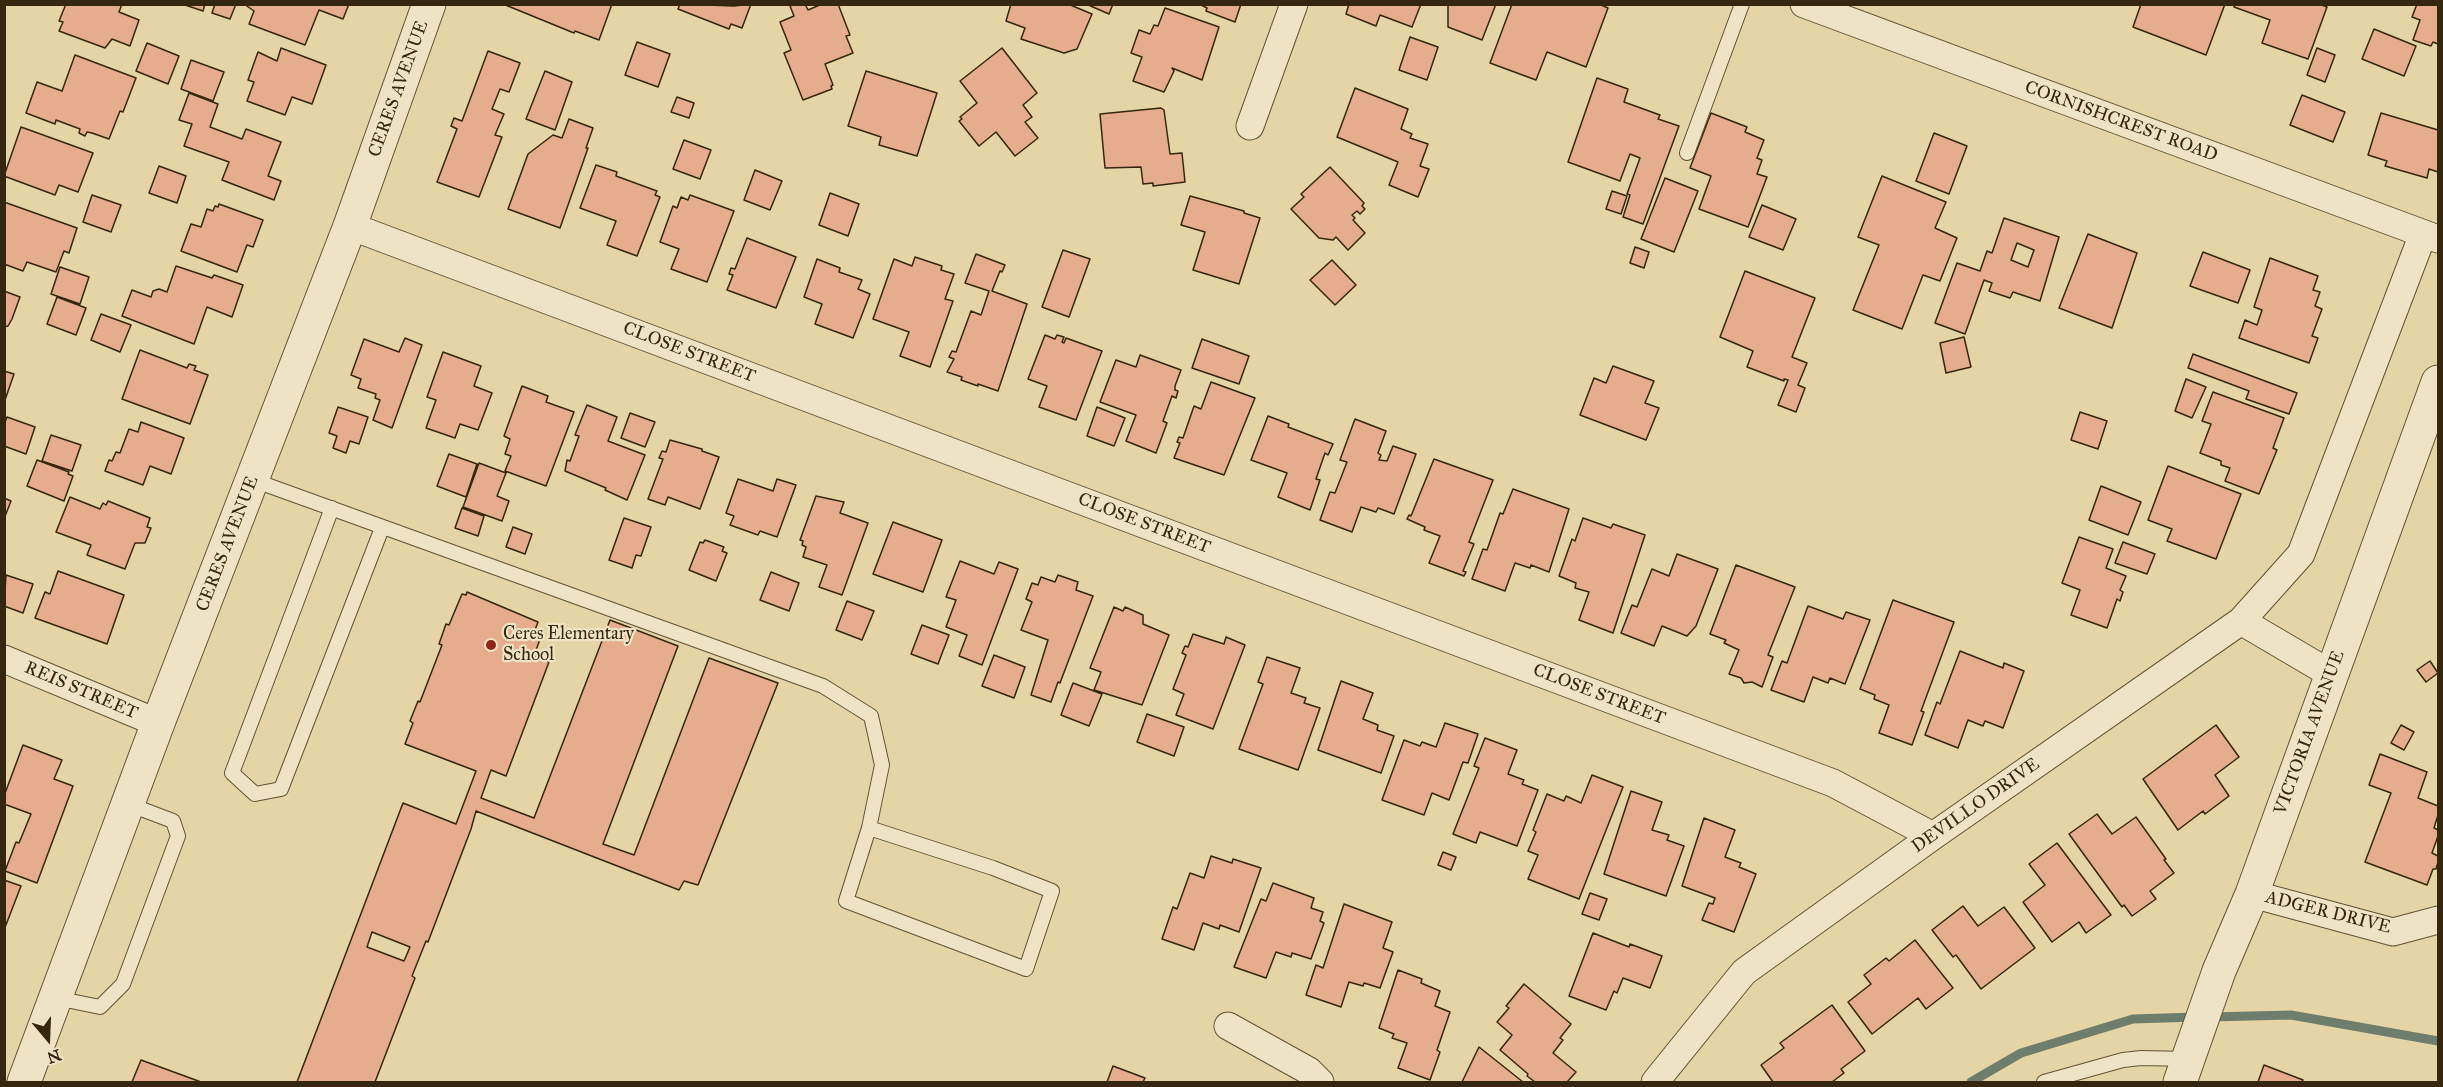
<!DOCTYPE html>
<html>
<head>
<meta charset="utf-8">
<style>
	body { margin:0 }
	#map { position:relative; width:2443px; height:1087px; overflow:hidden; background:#e5d4a6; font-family:"IM FELL Great Primer",serif }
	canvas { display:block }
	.frame { position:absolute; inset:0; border:6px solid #352610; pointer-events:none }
	.north { position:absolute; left:18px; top:1009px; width:60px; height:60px; -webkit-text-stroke:4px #eee3c5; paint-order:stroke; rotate:161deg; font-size:16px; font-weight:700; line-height:24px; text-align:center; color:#352610 }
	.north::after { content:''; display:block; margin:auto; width:21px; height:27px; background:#352610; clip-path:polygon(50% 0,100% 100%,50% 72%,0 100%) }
</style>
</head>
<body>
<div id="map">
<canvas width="2443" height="1087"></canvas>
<div class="frame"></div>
<div class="north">N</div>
</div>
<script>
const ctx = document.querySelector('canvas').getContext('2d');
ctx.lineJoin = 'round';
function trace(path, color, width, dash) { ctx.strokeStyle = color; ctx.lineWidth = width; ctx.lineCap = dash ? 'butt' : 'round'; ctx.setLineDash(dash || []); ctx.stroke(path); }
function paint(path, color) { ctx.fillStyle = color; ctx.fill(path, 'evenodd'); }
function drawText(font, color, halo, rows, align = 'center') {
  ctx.font = font + ' "IM FELL Great Primer",serif'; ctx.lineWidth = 4.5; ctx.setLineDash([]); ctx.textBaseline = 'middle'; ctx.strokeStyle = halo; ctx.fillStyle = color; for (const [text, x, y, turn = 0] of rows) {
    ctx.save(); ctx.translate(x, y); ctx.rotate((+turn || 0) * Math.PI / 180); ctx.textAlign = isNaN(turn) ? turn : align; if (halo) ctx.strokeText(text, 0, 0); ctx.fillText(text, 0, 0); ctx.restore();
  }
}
const stream = new Path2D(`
	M2210 1017 2291 1015 2438 1041
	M1971 1082 2021 1053 2133 1019 2196 1017`);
const building = new Path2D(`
	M66 4H122L119 12 139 20 130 46 112 39 105 48 59 31 63 22 59 21Z
	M182 4H205L203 11Z
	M215 4H236L230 19 212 13Z
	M244 4H349L343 19 319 10 305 45 249 24 254 11Z
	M503 4H612L599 40 575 31 574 33Z
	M680 4 734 6 751 4 742 28 731 24 729 29 678 9Z
	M794 4H805L808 10 822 4H838L850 35 846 36 853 53 825 64 833 85 831 86 832 89 803 100 784 53 791 50 780 22 794 16 790 6Z
	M1011 4H1068L1092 14 1077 49 1064 53 1021 39 1025 28 1006 21Z
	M1086 4H1113L1109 14Z
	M1199 4H1241L1235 22 1206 11 1207 8Z
	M1349 4H1421L1412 27 1380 15 1376 26 1346 14Z
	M1448 4H1496L1482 40 1448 27Z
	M1512 4H1599L1608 8 1586 67 1547 52 1536 80 1490 63Z
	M2141 4H2225L2206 55 2133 27Z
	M2235 4H2319L2327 7 2308 59 2262 43 2270 20 2234 7Z
	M2417 4H2438V44L2433 42 2431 46 2413 40 2420 20 2412 17Z
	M1165 8 1219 27 1202 80 1172 68 1174 71 1164 92 1133 81 1142 57 1131 53 1139 30 1150 34 1154 25 1158 26Z
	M2374 29 2416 46 2404 76 2362 59Z
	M1410 37 1438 47 1427 80 1399 70Z
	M637 42 670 54 658 87 625 75Z
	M147 43 179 56 168 84 136 71Z
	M281 48 326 65 312 104 292 97 285 115 247 101 254 82 248 80 258 52 277 61Z
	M1002 48 1037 93 1023 105 1032 117 1025 122 1038 138 1015 156 996 132 979 146 959 121 962 119 960 117 977 103 960 81Z
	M2317 48 2335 55 2325 82 2307 75Z
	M488 51 520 63 509 92 500 89 492 109 504 114 495 135 502 137 479 197 437 182 457 129 451 126 454 118 462 121Z
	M75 55 136 78 123 112 120 111 109 139 92 133 87 132 85 136 79 133 80 129 56 120 55 124 26 113 37 82 62 91Z
	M191 60 224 72 213 101 181 89Z
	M545 71 572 82 555 130 526 119Z
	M866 71 937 93 917 156 879 145 881 137 848 126Z
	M1597 78 1628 89 1624 102 1660 115 1658 119 1679 126 1643 224 1623 217 1630 195 1627 194 1640 158 1630 154 1620 181 1568 162Z
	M1355 88 1408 109 1401 129 1412 134 1410 138 1428 144 1420 166 1429 169 1418 197 1389 185 1398 162 1337 137Z
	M189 93 218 104 210 127 242 139 246 129 281 142 268 176 281 181 274 200 222 180 229 162 184 146 192 124 179 120Z
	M2302 95 2345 112 2333 142 2290 125Z
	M677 97 694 103 689 118 671 112Z
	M1161 108 1164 110 1170 154 1182 153 1185 182 1153 186V183L1143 184 1141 167 1105 168 1100 114Z
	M1711 113 1747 127 1745 132 1764 140 1757 158 1762 160 1757 174 1767 177 1748 227 1699 209 1711 176 1690 168Z
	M2381 113 2438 130V172L2429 169 2427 178 2385 166 2387 161 2368 155Z
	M569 119 593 128 586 148H588L560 228 508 209 528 154 553 135 562 138Z
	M21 127 93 153 78 192 59 185 55 195 4 176Z
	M1934 133 1967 146 1949 194 1916 181Z
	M684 140 711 150 700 179 673 169Z
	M596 165 617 172 616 176 657 191 655 195 660 197 637 256 607 245 616 221 580 208Z
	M159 166 186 176 177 203 149 193Z
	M1330 167 1364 203 1362 206 1365 209 1360 214 1357 211 1352 215 1355 218 1353 220 1365 233 1348 250 1336 237 1333 240 1319 238 1291 209 1304 197 1301 194Z
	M755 170 782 181 770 210 744 200Z
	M1882 176 1946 202 1935 228 1957 238 1940 281 1923 275 1902 329 1853 310 1879 245 1858 237Z
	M1665 178 1698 191 1674 252 1641 239Z
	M1612 191 1627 196 1621 214 1606 209Z
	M830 193 859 204 848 236 819 225Z
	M92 195 121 205 111 232 83 222Z
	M690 195 734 211 707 282 671 269 679 249 660 242 673 206 677 208 681 197 688 200Z
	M1190 196 1244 211V213L1260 218 1239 284 1193 270 1205 232 1181 225Z
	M4 202 77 228 69 253 64 251 56 272 27 262 23 271 4 264Z
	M219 204 263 220 253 247 247 245 237 272 181 251 191 224 201 227 207 209 213 211 215 206 218 207Z
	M1762 205 1796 219 1783 250 1749 237Z
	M2004 218 2059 237 2040 301 2013 292 2010 298 1989 291 1992 283 1984 280 1965 334 1935 323 1957 263 1980 271 1987 251 1992 253ZM2017 243 2034 250 2028 267 2011 260Z
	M2088 234 2137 253 2112 328 2059 308Z
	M747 238 796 257 776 308 727 290 733 275 729 274 731 268 735 269Z
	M1635 247 1649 252 1644 268 1630 263Z
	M1063 250 1090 259 1069 317 1042 307Z
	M2203 252 2250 270 2238 303 2190 286Z
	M976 254 1005 265 1002 272 1000 271 992 291 1027 304 998 391 978 384V386L961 380 962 377 947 372 954 359 949 357 952 351 956 352 971 311 981 315 989 291 965 283Z
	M915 257 942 266 941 270 954 274 945 299 953 301 930 367 900 356 909 332 873 319 894 259 912 266Z
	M2270 258 2318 276 2313 290 2320 292 2315 306 2322 309 2312 336 2318 338 2309 363 2239 338 2245 320 2257 325 2262 310 2254 307Z
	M817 259 840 268 839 272 862 280 858 289 870 294 853 338 815 324 822 304 804 297Z
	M1332 260 1356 285 1335 305 1310 280Z
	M176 266 212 278 214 275 243 285 232 317 207 307 194 344 122 316 132 290 151 297 153 291 159 289 167 292Z
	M60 267 89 277 80 304 51 294Z
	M1745 271 1815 298 1792 357 1807 363 1798 385 1805 388 1796 412 1778 405 1788 380 1784 379V381L1747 367 1753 351 1720 337Z
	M4 291 20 297 12 319 8 326 4 327Z
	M57 297 86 308 76 335 47 324Z
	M101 314 131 325 120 352 91 340Z
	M1045 335 1055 339 1057 335 1064 337 1062 342 1064 343 1066 338 1102 351 1076 420 1039 407 1047 386 1028 379Z
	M1964 337 1971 367 1946 373 1940 343Z
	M405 338 422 345 392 428 373 420 380 400 375 398 376 394 358 388 361 379 351 375 364 339 399 352Z
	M1202 339 1249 356 1239 384 1192 368Z
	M140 350 187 368 189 364 196 366 194 370 208 375 190 424 122 399Z
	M443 352 481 366 474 386 492 393 478 430 460 424 455 438 426 428 436 400 427 397Z
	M2193 354 2297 393 2289 414 2246 399 2249 391 2188 368Z
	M1140 355 1181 370 1175 386V390L1178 391 1176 398 1172 396 1163 421 1167 423 1156 453 1126 441 1136 415 1100 402 1116 360 1136 367Z
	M1613 366 1654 381 1645 403 1659 408 1646 440 1580 415 1594 378 1606 383Z
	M4 371 14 374 4 403Z
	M2186 379 2206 387 2192 418 2175 411Z
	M1211 382 1255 398 1224 475 1174 458 1180 443 1177 442 1179 437 1183 438 1194 406 1201 409Z
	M522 386 548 396 546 402 574 412 546 486 505 471 511 456 505 454 510 439 504 436Z
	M2213 392 2284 418 2273 448 2277 450 2259 494 2225 481 2230 468 2221 465V461L2200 453 2211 424 2202 421Z
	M587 405 617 417 608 441 645 455 627 500 605 490 606 488 565 471 567 460 570 461 579 436 575 435Z
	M338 407 368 417 359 444 350 441 346 453 333 448 337 436 329 433Z
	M1097 407 1125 418 1114 446 1087 436Z
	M2080 412 2107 421 2098 449 2071 440Z
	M630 413 655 422 645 447 621 438Z
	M1268 416 1289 424 1288 427 1333 444 1328 455 1325 453 1316 479 1320 480 1310 510 1278 497 1287 473 1251 460Z
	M7 417 35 427 26 454 4 446V425Z
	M1355 419 1386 431 1378 453 1381 455 1379 460 1387 461 1393 446 1416 454 1394 514 1378 508 1376 512 1361 507 1352 532 1320 520 1330 492 1335 493 1347 462 1340 460Z
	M141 422 184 438 171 474 150 466 143 485 105 471 109 460 112 461 116 452 120 453 129 429 138 432Z
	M51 435 81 445 72 471 42 461Z
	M670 440 702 449V451L719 457 700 509 668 497 665 505 648 499 663 459 659 458 662 451 666 452Z
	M449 454 477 464 466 497 437 486Z
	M1434 459 1493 480 1469 542 1474 544 1463 571 1466 572 1464 576 1429 563 1440 536 1424 530 1425 527 1407 519 1409 515 1411 516Z
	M37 460 69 472 68 474 73 476 64 501 27 486Z
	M479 463 506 473 497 496 509 501 502 521 463 507Z
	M2168 466 2241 494 2216 559 2167 541 2172 529 2148 520Z
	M738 479 773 491 777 479 796 485 777 537 760 531 758 535 730 525 734 516 726 513Z
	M2101 486 2141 502 2128 535 2089 520Z
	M1513 489 1569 509 1549 572 1531 565 1530 568 1515 563 1505 591 1472 579 1483 549 1487 550 1500 513 1503 514Z
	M816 496 844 502 840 513 868 523 842 595 819 587 827 565 803 557 806 547 802 545 803 541 800 540Z
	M70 497 100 509 103 503 106 505 108 501 150 518 147 527 151 528 145 543H135L125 569 87 555 91 545 56 532Z
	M4 498 11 501 4 519Z
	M462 508 484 516 478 536 455 528Z
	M624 518 651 527 641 556 636 555 632 568 609 560Z
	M1583 518 1611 528 1613 524 1645 535 1613 633 1579 620 1589 592 1575 588 1576 583 1559 576 1572 539 1575 541Z
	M893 522 942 540 923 592 873 574Z
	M513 527 532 534 525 554 506 547Z
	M2079 537 2113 549 2106 568 2126 576 2120 590 2123 592 2120 601 2117 599 2107 628 2071 615 2080 590 2062 583Z
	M705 540 724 547 722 551 727 553 716 581 689 570 700 542 703 543Z
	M2123 542 2155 554 2147 574 2115 563Z
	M1677 554 1718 569 1696 626 1687 636 1662 626 1654 646 1621 633 1632 605 1637 607 1652 569 1669 576Z
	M960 561 994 574 999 562 1018 569 982 665 959 656 967 635 946 627 956 600 946 597Z
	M1736 565 1795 587 1768 655 1773 657 1762 687 1752 682 1744 683 1741 678 1729 674 1739 650 1724 643 1726 640 1710 634Z
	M58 571 124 595 107 644 35 618 45 592 50 594Z
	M771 572 799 583 789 611 760 600Z
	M6 575 33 584 23 613 4 606Z
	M1058 575 1078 582 1076 590 1093 596 1060 683 1058 682 1051 702 1031 695 1048 640 1021 630 1032 602 1026 599 1032 583 1038 585 1041 577 1055 582Z
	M467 592 538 622 533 635 540 639 534 656 549 662 506 776 491 770 481 798 534 818 610 620 678 646 603 844 634 855 709 658 778 683 698 885 684 881 679 890 476 811 471 829 428 942 426 941 412 976 415 978 375 1082H297L403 803 456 824 476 771 405 744 413 723 410 721 418 701 420 702 442 645 439 644 446 624 449 625 462 594 466 595ZM372 932 410 947 404 961 367 947Z
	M1893 600 1954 622 1921 711 1924 712 1912 745 1879 733 1889 705 1874 699 1875 695 1860 689Z
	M847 601 874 611 862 640 836 630Z
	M1808 606 1843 619 1846 612 1870 620 1845 684 1830 678 1828 683 1813 677 1804 702 1771 690 1782 661 1787 663Z
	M1114 607 1123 611 1125 607 1143 615V624L1169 635 1142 705 1094 690 1101 672 1090 668Z
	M922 625 949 635 938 664 911 654Z
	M1193 634 1224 644 1226 637 1245 645 1213 729 1176 715 1184 694 1173 689 1186 655 1182 653 1185 646 1188 647Z
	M1960 651 2003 668 2004 663 2024 671 2003 728 1985 721 1983 726 1968 720 1958 748 1925 735 1937 702 1940 704Z
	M994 655 1025 667 1014 698 982 686Z
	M1267 657 1300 668 1291 693 1306 698 1304 703 1320 708 1298 770 1239 749 1263 684 1258 682Z
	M2430 661 2438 673 2426 682 2417 670Z
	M1341 681 1373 693 1363 719 1378 725 1377 730 1394 736 1381 773 1318 750Z
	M1073 683 1102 694 1089 726 1061 715Z
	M1147 714 1184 727 1174 756 1137 742Z
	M1445 723 1478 734 1468 763 1463 762 1449 800 1432 793 1424 815 1382 800 1404 740 1420 746 1422 742 1436 747Z
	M2216 725 2239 757 2215 775 2229 796 2205 814 2203 811 2178 830 2143 779Z
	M2401 725 2414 732 2404 750 2391 743Z
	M1485 738 1517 750 1508 774 1524 780 1522 784 1538 790 1517 846 1480 832 1476 843 1453 834 1479 768 1474 766Z
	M23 745 62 760 54 779 73 786 37 883 5 871 16 842 19 843 31 814 4 804V796Z
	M2380 754 2427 772 2418 798 2438 806V815L2434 828 2438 830V836L2432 853 2438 856V862L2436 869H2433L2427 885 2365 862 2391 793 2369 785Z
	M1592 775 1623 787 1579 899 1528 879 1538 855 1528 851 1536 832 1533 830 1547 794 1564 801 1566 796 1581 803Z
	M1631 791 1662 802 1652 830 1669 835 1667 840 1684 846 1666 896 1604 874Z
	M2097 814 2112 834 2136 817 2166 859 2164 860 2174 873 2150 891 2156 899 2132 916 2124 905 2122 907 2069 834Z
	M1704 818 1735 830 1725 857 1741 863 1739 867 1756 874 1734 932 1702 920 1709 903 1713 904 1715 898 1682 886Z
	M2057 843 2111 915 2086 933 2079 922 2052 942 2023 902 2045 885 2029 864Z
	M1443 852 1456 857 1451 870 1438 865Z
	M1211 856 1232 863 1233 859 1261 868 1239 932 1220 925 1219 929 1203 923 1194 950 1162 939 1173 907 1177 909 1190 873 1204 878Z
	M4 880 21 886 4 930Z
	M1273 883 1314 898 1311 908 1323 912 1320 921 1324 923 1311 959 1292 953 1291 957 1276 952 1266 978 1234 967 1261 899 1266 901Z
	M1590 893 1607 899 1599 920 1582 914Z
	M1344 904 1392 922 1383 948 1393 952 1380 988 1364 983 1363 986 1349 982 1341 1007 1306 995 1316 965 1323 968Z
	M1963 906 1978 926 2004 907 2035 948 1981 989 1956 955 1953 957 1932 930Z
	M1593 933 1629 947 1630 944 1662 956 1650 988 1623 978 1617 993 1614 991 1606 1010 1569 996Z
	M1915 940 1953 988 1926 1009 1918 998 1872 1034 1848 1002 1871 984 1864 975 1886 958 1889 961Z
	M1398 970 1422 979 1421 983 1440 991 1435 1006 1450 1012 1437 1050 1440 1052 1430 1080 1398 1068 1407 1043 1392 1038 1394 1034 1379 1028Z
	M1524 984 1571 1024 1560 1038 1563 1040 1553 1053 1576 1072 1567 1082H1535L1527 1076 1528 1074 1500 1050 1512 1035 1497 1022 1509 1008 1506 1006Z
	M1832 1005 1865 1051 1841 1069 1844 1073 1832 1082H1773L1761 1065 1784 1048 1780 1043Z
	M1479 1047 1523 1082H1462Z
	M141 1060 201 1082H132Z
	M2264 1065 2303 1080 2302 1082H2258Z
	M1113 1066 1145 1078 1143 1082H1107Z`);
const service = new Path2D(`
	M1687 153 1742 4
	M253 480 823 686 871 716 882 765 869 828 846 901 1026 969 1052 891 993 868 869 828
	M332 508 232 773 255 794 281 789 382 528
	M56 998 100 1007 123 984 178 836 173 821 128 804
	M2044 1082 2123 1060 2141 1058 2188 1059`);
const minor = new Path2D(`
	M1804 4 2438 239
	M1250 126 1294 4
	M350 226 1833 783 1933 836
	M2241 621 2301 554 2423 234
	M4 659 158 723
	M2252 894 2393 932 2438 920
	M1228 1026 1309 1071 1320 1082
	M1655 1082 1744 972 1933 836 2241 621 2331 674`);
const tertiary = new Path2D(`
	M24 1082 158 723 350 226 429 4
	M2180 1082 2219 971 2252 894 2438 382`);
const markers = [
	[491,645,6,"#8f2418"]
];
const streetNames = [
	["CERES AVENUE",399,89,-70],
	["CORNISHCREST ROAD",2121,122,20],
	["CLOSE STREET",689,353,21],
	["CLOSE STREET",1144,524,21],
	["CERES AVENUE",228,544,-69],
	["REIS STREET",81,691,23],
	["CLOSE STREET",1599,695,21],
	["VICTORIA AVENUE",2310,733,-70],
	["DEVILLO DRIVE",1976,806,-35],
	["ADGER DRIVE",2328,913,14]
];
const poiNames = [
	["Ceres Elementary",503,635],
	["School",503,656]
];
trace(stream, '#6f7e6c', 9);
paint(building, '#e5ad8e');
trace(building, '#352610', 1.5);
trace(service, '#615236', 16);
trace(minor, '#615236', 29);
trace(tertiary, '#615236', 35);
trace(service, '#eee3c5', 14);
trace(minor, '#eee3c5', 27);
trace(tertiary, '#eee3c5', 33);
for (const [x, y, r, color] of markers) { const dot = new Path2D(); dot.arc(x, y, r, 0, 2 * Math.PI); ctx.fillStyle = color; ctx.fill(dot); trace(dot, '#eee3c5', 2); }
drawText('18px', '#352610', '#eee3c5', streetNames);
drawText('18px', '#352610', '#eee3c5', poiNames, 'left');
</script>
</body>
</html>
